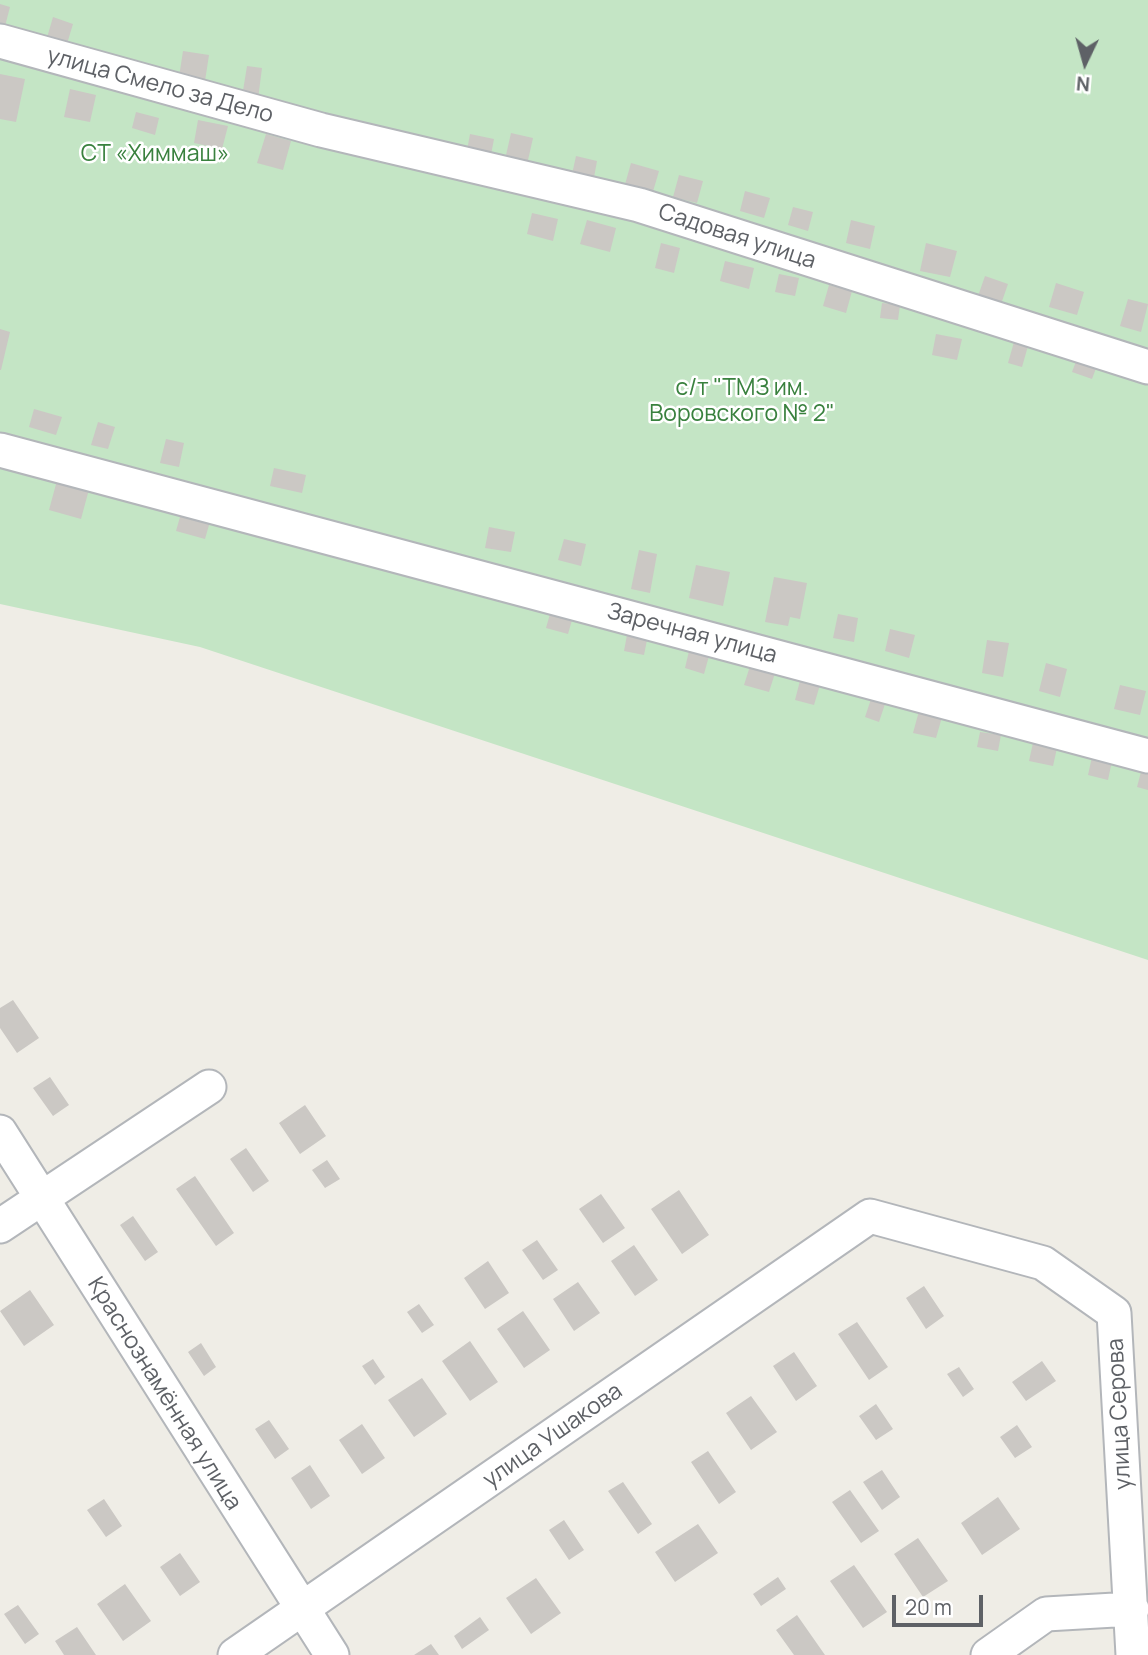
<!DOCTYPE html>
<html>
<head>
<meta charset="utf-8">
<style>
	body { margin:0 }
	#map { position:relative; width:1148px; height:1655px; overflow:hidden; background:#efede6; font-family:Manrope,sans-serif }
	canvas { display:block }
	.north { position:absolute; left:1050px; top:28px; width:70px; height:70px; -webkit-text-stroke:5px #fff; paint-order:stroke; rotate:185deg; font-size:19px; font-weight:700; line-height:28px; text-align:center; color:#5e6166 }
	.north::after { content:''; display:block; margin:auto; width:24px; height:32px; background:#5e6166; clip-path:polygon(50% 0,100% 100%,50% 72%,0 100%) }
	.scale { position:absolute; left:892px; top:1595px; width:91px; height:32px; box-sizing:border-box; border:4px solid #5e6166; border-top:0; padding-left:9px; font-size:21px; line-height:24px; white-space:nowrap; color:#5e6166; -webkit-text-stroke:5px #fff; paint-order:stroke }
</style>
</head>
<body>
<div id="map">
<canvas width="1148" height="1655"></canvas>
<div class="north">N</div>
<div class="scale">20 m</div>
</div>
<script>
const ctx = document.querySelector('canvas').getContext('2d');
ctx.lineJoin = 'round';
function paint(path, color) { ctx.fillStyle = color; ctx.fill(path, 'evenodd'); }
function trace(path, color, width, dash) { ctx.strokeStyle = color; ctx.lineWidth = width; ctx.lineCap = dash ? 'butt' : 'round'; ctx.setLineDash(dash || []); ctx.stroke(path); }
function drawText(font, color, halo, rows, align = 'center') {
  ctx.font = font + ' Manrope,sans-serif'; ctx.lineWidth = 5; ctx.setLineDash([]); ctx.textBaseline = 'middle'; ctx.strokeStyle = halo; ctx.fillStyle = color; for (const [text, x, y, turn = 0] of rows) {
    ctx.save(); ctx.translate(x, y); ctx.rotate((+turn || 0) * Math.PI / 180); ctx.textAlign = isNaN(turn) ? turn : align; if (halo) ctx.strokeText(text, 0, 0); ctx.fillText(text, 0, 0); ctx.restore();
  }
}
const green = new Path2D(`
	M0 0H1148V960L200 647 0 604Z`);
const building = new Path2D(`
	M0 4 10 7 4 30 0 29Z
	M53 17 73 24 66 47 46 41Z
	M183 51 209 55 205 81 179 77Z
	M247 66 262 68 258 99 242 97Z
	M0 74 25 79 16 122 0 119Z
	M70 89 96 95 90 122 64 117Z
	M136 112 159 118 155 135 132 128Z
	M198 120 228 126 222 149 194 143Z
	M511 133 533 138 526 169 504 164Z
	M266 134 291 141 283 170 257 163Z
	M470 134 494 139 490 160 466 156Z
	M576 156 597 161 593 183 571 179Z
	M631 163 659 171 652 195 624 188Z
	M679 175 703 181 697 203 673 197Z
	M745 191 770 198 764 218 740 211Z
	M793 207 813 212 808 231 788 225Z
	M532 213 558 219 553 241 527 234Z
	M587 220 616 228 610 252 580 244Z
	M851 220 875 226 870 249 846 243Z
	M661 243 680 248 674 273 655 268Z
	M926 243 957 251 950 277 920 271Z
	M725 261 754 268 749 289 720 281Z
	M779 274 799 278 795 296 775 292Z
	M985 276 1008 284 1000 307 977 299Z
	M1056 283 1084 292 1077 315 1049 307Z
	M829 285 852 291 846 313 823 306Z
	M1128 299 1148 304 1141 332 1120 326Z
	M882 303 900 305 898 320 880 318Z
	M0 329 10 332 1 370H0Z
	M936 334 962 339 957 360 932 355Z
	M1014 342 1028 346 1022 367 1008 363Z
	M1078 356 1098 363 1092 379 1072 372Z
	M34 409 62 417 56 435 29 427Z
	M98 422 115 427 108 449 91 445Z
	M166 439 184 443 179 467 160 463Z
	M274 468 306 475 302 493 270 486Z
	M59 473 91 482 81 519 49 510Z
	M182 510 211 518 205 539 176 531Z
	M489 527 515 532 511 552 485 548Z
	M564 539 586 544 581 566 558 560Z
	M639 550 657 554 650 593 631 589Z
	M696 565 730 572 723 606 689 598Z
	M774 577 807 583 800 619 790 617 788 626 765 622Z
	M550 614 572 620 568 634 546 628Z
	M838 614 858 618 854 642 833 638Z
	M890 629 915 635 909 658 885 651Z
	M627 635 647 640 644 655 624 651Z
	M987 640 1009 643 1003 677 982 673Z
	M689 651 709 656 704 674 685 668Z
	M751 663 776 670 769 692 744 685Z
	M1046 663 1067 669 1060 697 1039 691Z
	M802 673 822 678 814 705 795 700Z
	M1120 685 1146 691 1140 715 1114 709Z
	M873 693 887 698 879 722 865 717Z
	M919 711 942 717 936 738 913 733Z
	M980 732 1001 735 998 751 977 747Z
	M1033 743 1057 748 1053 766 1029 761Z
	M1092 757 1112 761 1108 780 1088 775Z
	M1141 772 1148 774V790L1137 787Z
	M13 1000 39 1038 17 1053 0 1028V1008Z
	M50 1077 69 1105 53 1116 33 1088Z
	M305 1105 326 1136 300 1154 279 1123Z
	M246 1148 269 1181 253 1192 230 1159Z
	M327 1160 340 1179 325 1188 312 1170Z
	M195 1176 234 1233 216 1246 176 1189Z
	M679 1190 709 1235 682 1254 651 1209Z
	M601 1194 625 1228 603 1243 579 1209Z
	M133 1216 158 1252 145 1261 120 1225Z
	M537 1240 558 1270 543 1280 522 1250Z
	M634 1245 658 1280 635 1296 611 1261Z
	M488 1261 509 1293 485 1309 464 1278Z
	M578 1282 600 1313 574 1331 553 1299Z
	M924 1286 944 1316 926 1329 906 1298Z
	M30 1290 54 1325 24 1346 0 1311Z
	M419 1304 434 1325 422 1333 407 1312Z
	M523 1311 550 1350 524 1368 497 1329Z
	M857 1322 888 1367 869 1380 838 1334Z
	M470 1341 498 1382 470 1401 442 1361Z
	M201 1343 216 1367 204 1376 188 1352Z
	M794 1352 817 1386 796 1401 773 1366Z
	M373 1359 385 1377 375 1385 362 1366Z
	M1042 1361 1056 1381 1026 1401 1012 1382Z
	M959 1367 974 1389 963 1397 947 1374Z
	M422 1378 447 1414 414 1437 388 1400Z
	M751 1396 777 1432 751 1450 726 1413Z
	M876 1404 893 1429 876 1440 859 1416Z
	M269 1420 289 1449 275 1459 255 1429Z
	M362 1424 385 1458 362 1474 339 1440Z
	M1017 1425 1032 1447 1015 1458 1000 1437Z
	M708 1451 736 1492 719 1504 691 1462Z
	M310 1465 330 1496 311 1509 291 1478Z
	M882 1470 900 1497 882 1510 863 1482Z
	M623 1482 652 1524 638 1534 608 1491Z
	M850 1490 879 1531 861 1543 832 1502Z
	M998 1497 1020 1529 982 1555 961 1523Z
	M104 1499 122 1526 106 1537 87 1510Z
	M564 1520 584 1550 569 1560 549 1530Z
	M698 1524 718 1553 675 1582 655 1552Z
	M918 1538 948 1581 923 1597 894 1554Z
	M180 1553 200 1582 180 1596 160 1567Z
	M854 1565 887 1612 863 1628 830 1581Z
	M778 1577 786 1589 761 1606 753 1594Z
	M536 1578 561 1613 531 1634 506 1598Z
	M125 1584 151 1621 123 1641 97 1604Z
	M18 1605 39 1634 25 1644 4 1614Z
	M797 1615 825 1655H794L776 1630Z
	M480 1617 489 1630 462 1649 454 1636Z
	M77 1627 96 1655H64L55 1641Z
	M431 1644 439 1655H414Z`);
const minor = new Path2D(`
	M0 41 321 130 639 205 1148 367
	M0 450 1148 756
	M0 1132 332 1655
	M0 1226 209 1087
	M235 1655 870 1216 1043 1263 1114 1313 1133 1655
	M988 1655 1046 1614 1132 1609`);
const streetNames = [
	["улица Смело за Дело",160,86,15],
	["Садовая улица",737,237,18],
	["Заречная улица",692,634,15],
	["Краснознамённая улица",164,1394,58],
	["улица Серова",1120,1414,-93],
	["улица Ушакова",553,1436,-35]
];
const parkNames = [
	["СТ «Химмаш»",155,155],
	["с/т \"ТМЗ им.",742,389],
	["Воровского № 2\"",742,415]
];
paint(green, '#c4e5c5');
paint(building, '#cbc8c4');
trace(minor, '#b3b6ba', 37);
trace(minor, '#fff', 33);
drawText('23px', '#5e6166', '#fff', streetNames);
drawText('23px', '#39813e', '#fff', parkNames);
</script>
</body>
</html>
